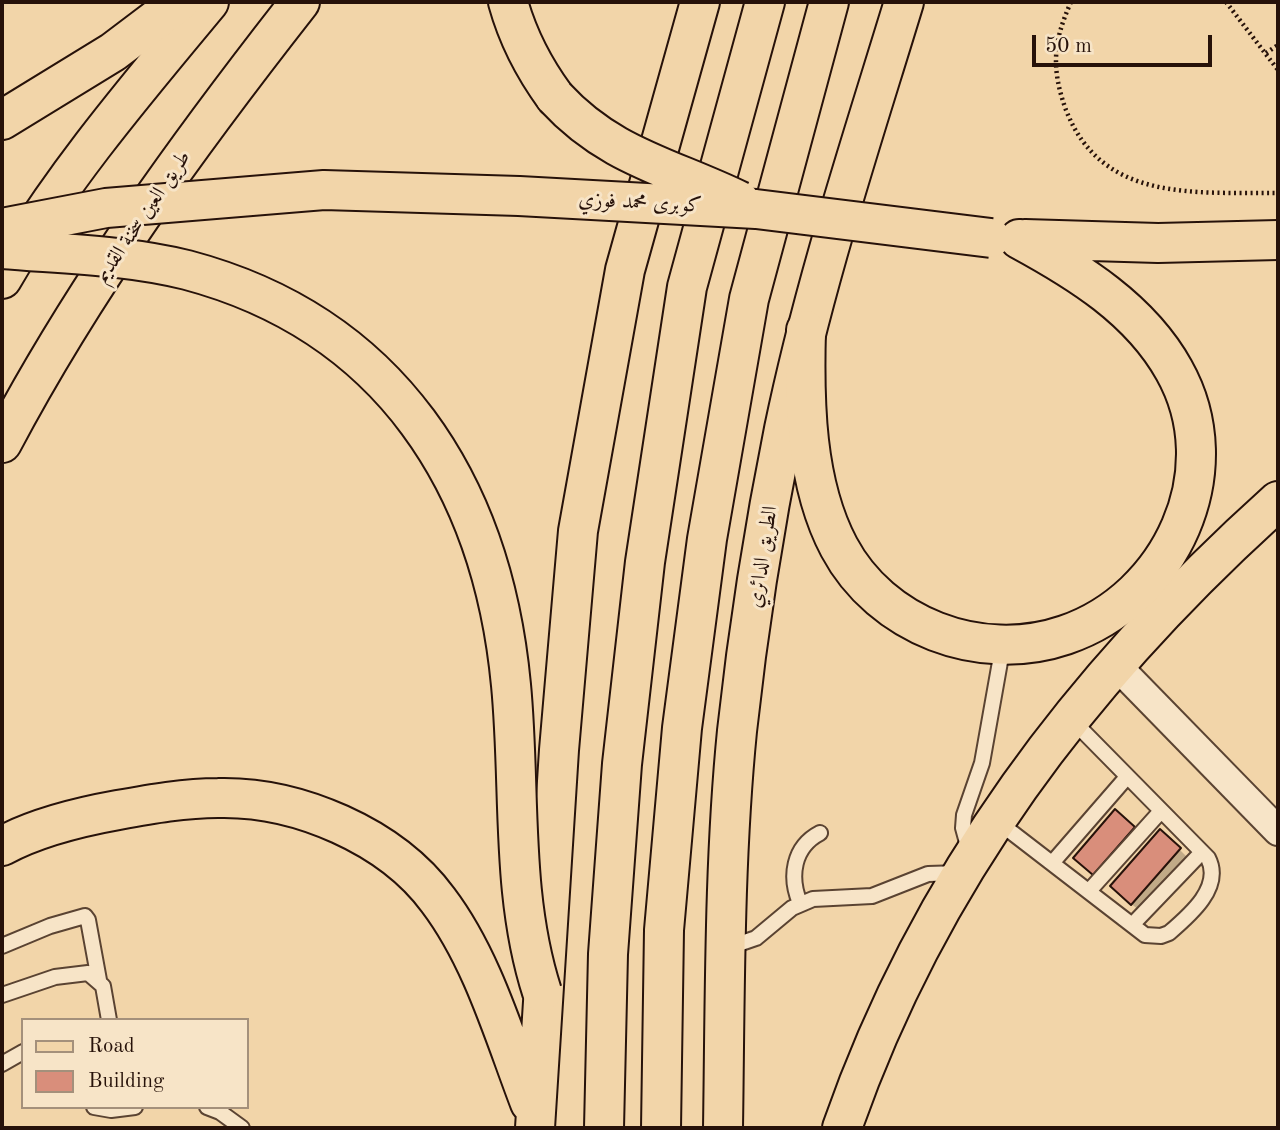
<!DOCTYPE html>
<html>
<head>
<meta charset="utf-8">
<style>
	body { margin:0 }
	#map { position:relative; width:1280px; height:1130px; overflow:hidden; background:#f2d5a9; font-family:"Old Standard TT",serif }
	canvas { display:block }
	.frame { position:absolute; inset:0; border:4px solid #27120a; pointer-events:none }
	.legend { position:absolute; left:21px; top:1018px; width:228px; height:91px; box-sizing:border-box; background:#f7e4c7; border:2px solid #a4907b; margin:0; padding:9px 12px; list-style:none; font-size:21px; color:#27120a }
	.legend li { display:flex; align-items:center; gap:14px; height:35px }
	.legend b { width:35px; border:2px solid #a4907b }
	.scale { position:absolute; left:1032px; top:35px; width:180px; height:32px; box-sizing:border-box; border:4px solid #27120a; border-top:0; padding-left:9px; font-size:21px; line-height:24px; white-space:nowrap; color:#27120a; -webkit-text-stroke:5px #f7e4c7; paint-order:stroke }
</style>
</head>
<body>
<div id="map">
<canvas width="1280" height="1130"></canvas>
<div class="frame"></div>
<ul class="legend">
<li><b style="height:9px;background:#f2d5a9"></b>Road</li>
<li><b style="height:19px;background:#d98e7b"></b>Building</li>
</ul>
<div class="scale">50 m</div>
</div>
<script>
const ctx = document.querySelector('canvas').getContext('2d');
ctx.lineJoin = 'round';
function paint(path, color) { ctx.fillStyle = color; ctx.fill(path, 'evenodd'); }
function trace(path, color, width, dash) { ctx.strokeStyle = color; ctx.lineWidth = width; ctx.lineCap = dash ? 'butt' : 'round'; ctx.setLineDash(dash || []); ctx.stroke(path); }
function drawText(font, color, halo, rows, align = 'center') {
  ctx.font = font + ' "Old Standard TT",Amiri,serif'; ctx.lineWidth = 6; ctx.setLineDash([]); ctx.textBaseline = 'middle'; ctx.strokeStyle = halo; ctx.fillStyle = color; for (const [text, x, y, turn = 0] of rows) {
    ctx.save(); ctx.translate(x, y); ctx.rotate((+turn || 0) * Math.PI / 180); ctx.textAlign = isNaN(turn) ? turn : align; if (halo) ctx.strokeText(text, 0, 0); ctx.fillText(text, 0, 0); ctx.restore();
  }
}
const shadow = new Path2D(`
	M1134 828 1142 837 1103 883 1084 866Z
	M1179 849 1188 858 1141 912 1121 895Z`);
const building = new Path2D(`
	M1115 809 1135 827 1093 875 1073 858Z
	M1160 829 1181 848 1131 905 1110 886Z`);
const path = new Path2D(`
	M1071 2C1053 42 1051 69 1066 110 1102 203 1195 192 1278 193
	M1226 2 1278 70
	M1266 53 1278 45`);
const service = new Path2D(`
	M997 821 1145 935 1161 936 1169 933C1190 915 1223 887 1208 858L1073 721
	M969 850 963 828 964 815 982 763 1003 645
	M1053 862 1126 778
	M1089 891 1161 811
	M800 903C789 877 793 847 820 833
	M1132 925 1202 852
	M2 946 50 926 85 916 88 920 99 980
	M727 948 756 938 792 908 813 899 872 896 928 874 960 873
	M2 995 55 977 88 973 103 986 109 1020
	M2 1064 23 1052
	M94 1107 111 1110 135 1107
	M207 1107 220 1112 242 1128`);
const minor = new Path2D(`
	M1114 663 1278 831`);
const primary = new Path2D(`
	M2 279C60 179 135 91 209 2
	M2 443C85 286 191 141 300 2`);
const trunk = new Path2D(`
	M2 846C37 827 79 817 118 810 151 804 185 798 218 798 297 796 391 836 438 900 482 958 504 1035 530 1103
	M535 1128 559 750 578 531 625 270 700 2
	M723 1128C725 996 724 862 737 731 748 630 764 528 784 429 814 284 861 143 904 2
	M842 1128C929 878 1082 677 1278 501`);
const motorway = new Path2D(`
	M508 2C518 38 533 67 555 97
	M2 120 113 52 179 2
	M1025 239 1158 243 1278 240
	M806 330C804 400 805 483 839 547 881 626 980 664 1065 635 1171 599 1231 471 1174 370 1140 309 1078 271 1019 239
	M604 1128 608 954 622 764 645 562 687 287 765 2
	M661 1128 664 930 682 728 707 539 749 299 829 2`);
const motorwayBridge = new Path2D(`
	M555 97C610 157 670 167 740 201
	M2 228 106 208 324 190 519 196 756 209 991 238
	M2 249C63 254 127 255 187 270 390 324 492 484 511 685 521 788 510 893 542 992`);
const streetNames = [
	["كوبرى محمد فوزي",640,203,3],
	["طريق العين سخنة القديم",143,217,-56],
	["الطريق الدائري",763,557,-81]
];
paint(shadow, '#0003');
paint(building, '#d98e7b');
trace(building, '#27120a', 2);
trace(service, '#5a4332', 18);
trace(minor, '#5a4332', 32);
trace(primary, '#27120a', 42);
trace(trunk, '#27120a', 42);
trace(motorway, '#27120a', 42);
trace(path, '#27120a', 4.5, [2, 3.5]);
trace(service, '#f7e4c7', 14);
trace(minor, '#f7e4c7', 28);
trace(primary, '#f2d5a9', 38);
trace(trunk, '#f2d5a9', 38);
trace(motorway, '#f2d5a9', 38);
trace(motorwayBridge, '#27120a', 42, []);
trace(motorwayBridge, '#f2d5a9', 38);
drawText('21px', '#27120a', '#f7e4c7', streetNames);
</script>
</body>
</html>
